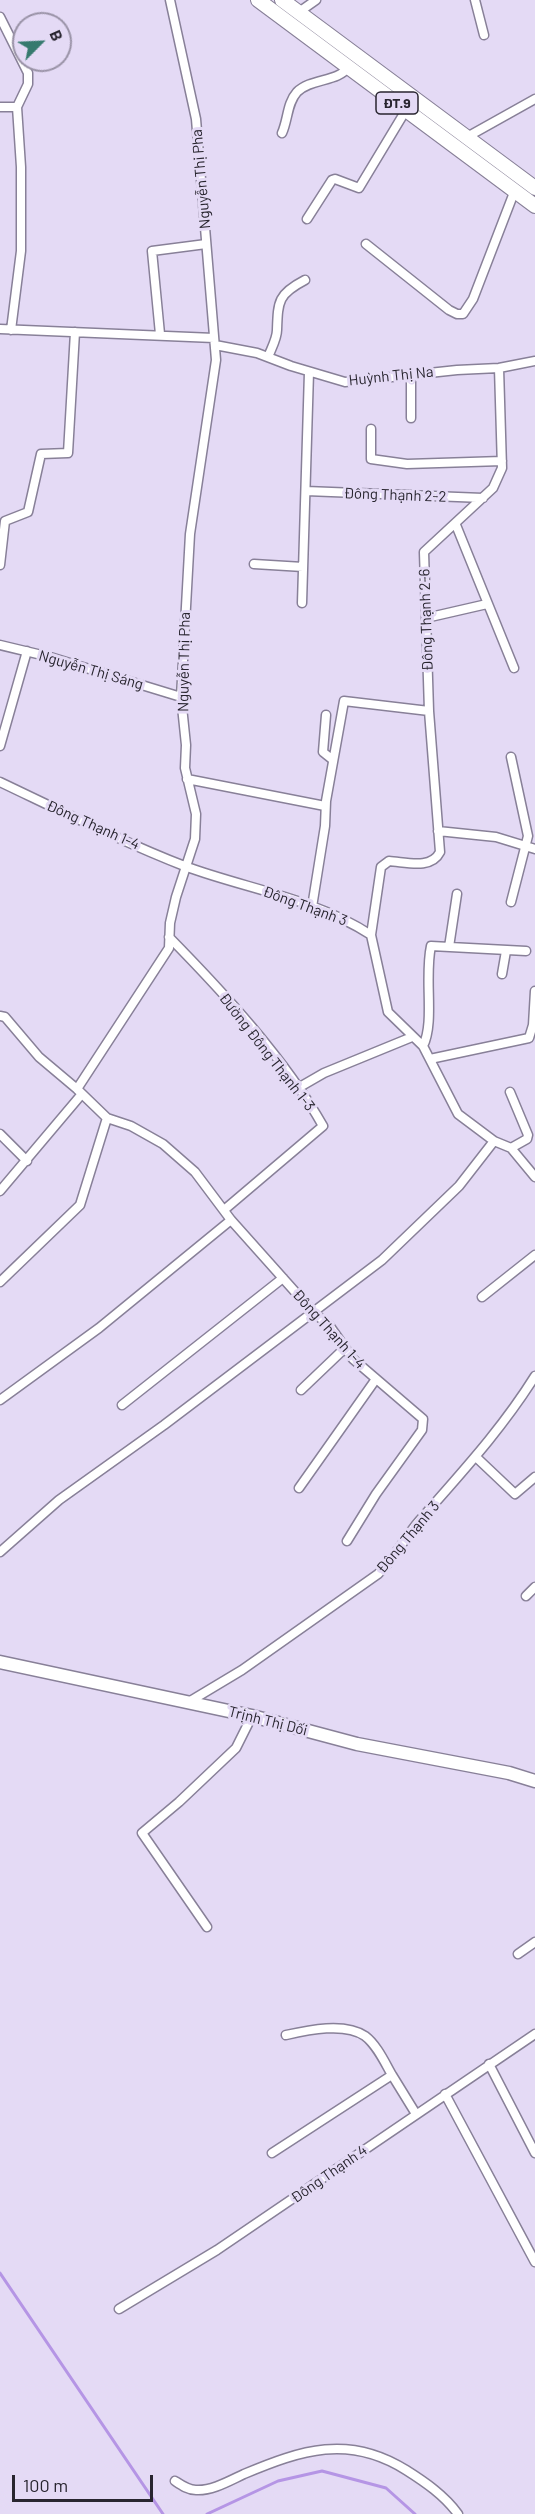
<!DOCTYPE html>
<html>
<head>
<meta charset="utf-8">
<style>
	body { margin:0 }
	#map { position:relative; width:535px; height:2514px; overflow:hidden; background:#e4daf5; font-family:Barlow,sans-serif }
	canvas { display:block }
	.north { position:absolute; left:12px; top:12px; width:60px; height:60px; box-sizing:border-box; background:#e4daf5; border:2px solid #9992a6; border-radius:50%; rotate:66deg; font-size:16px; font-weight:700; line-height:24px; text-align:center; color:#28252f }
	.north::after { content:''; display:block; margin:auto; width:21px; height:27px; background:#367a6e; clip-path:polygon(50% 0,100% 100%,50% 72%,0 100%) }
	.scale { position:absolute; left:12px; top:2475px; width:141px; height:27px; box-sizing:border-box; border:3px solid #28252f; border-top:0; padding-left:8px; font-size:18px; line-height:21px; white-space:nowrap; color:#28252f; -webkit-text-stroke:4px #e4daf5; paint-order:stroke }
</style>
</head>
<body>
<div id="map">
<canvas width="535" height="2514"></canvas>
<div class="north">B</div>
<div class="scale">100 m</div>
</div>
<script>
const ctx = document.querySelector('canvas').getContext('2d');
ctx.lineJoin = 'round';
function trace(path, color, width, dash) { ctx.strokeStyle = color; ctx.lineWidth = width; ctx.lineCap = dash ? 'butt' : 'round'; ctx.setLineDash(dash || []); ctx.stroke(path); }
function drawText(font, color, halo, rows, align = 'center') {
  ctx.font = font + ' Barlow,sans-serif'; ctx.lineWidth = 6; ctx.setLineDash([]); ctx.textBaseline = 'middle'; ctx.strokeStyle = halo; ctx.fillStyle = color; for (const [text, x, y, turn = 0] of rows) {
    ctx.save(); ctx.translate(x, y); ctx.rotate((+turn || 0) * Math.PI / 180); ctx.textAlign = isNaN(turn) ? turn : align; if (halo) ctx.strokeText(text, 0, 0); ctx.fillText(text, 0, 0); ctx.restore();
  }
}
const stream = new Path2D(`
	M0 2273 163 2514
	M207 2514 278 2481 322 2471 386 2488 415 2514`);
const minor = new Path2D(`
	M475 0 484 35
	M299 12 316 0
	M0 17 28 73V84L17 107 21 167V251L11 330
	M0 107H17
	M282 133C288 120 287 103 297 92 311 78 339 82 348 67
	M467 137 535 99
	M307 219 332 180 335 179 359 188 406 110
	M366 244 449 310 457 314H463L473 299 515 190
	M0 329 214 338
	M160 334 152 251 206 244
	M215 345 257 353 291 366 345 382 457 370 499 368 535 361
	M268 357C271 349 277 339 277 330 278 301 278 294 305 280
	M411 374V418
	M371 429V459L407 464 502 461
	M306 491 483 498
	M456 525 514 668
	M254 564 303 567
	M0 565 5 521 28 512 41 454 68 453 75 332
	M302 603 309 372
	M426 618 487 604
	M0 645 50 657 181 697
	M326 715 323 752 333 760
	M0 746 27 651
	M511 757 528 836 511 902
	M187 779 325 806
	M0 782C61 811 125 843 187 867 248 889 316 899 371 935L388 1012 423 1046 458 1114 494 1141 511 1148 535 1177
	M438 831 496 837 535 849
	M312 907 325 826 326 801 344 701 429 711
	M371 935 381 867 389 861C406 862 431 870 440 852L429 711 424 552 493 488 502 468 499 368
	M169 937C223 992 285 1059 323 1126L224 1210
	M449 947 457 894
	M502 974 506 951
	M0 1016 5 1017 39 1057 77 1089
	M423 1046C435 1022 424 978 431 946L526 951
	M430 1059 529 1038 533 1025 535 991
	M298 1088 324 1073 412 1037
	M510 1092 528 1135 527 1139 511 1148
	M107 1118 131 1126 163 1144 195 1172 231 1220 314 1313 329 1325 353 1359 423 1419 422 1430 376 1494 347 1541
	M0 1134 27 1161
	M0 1191 81 1095
	M0 1282 80 1205 107 1118 77 1089 169 948 170 923 176 897 195 839 196 814 185 768 186 745 181 697 190 534 216 360 196 119 170 0
	M482 1297 535 1255
	M301 1390 345 1348
	M0 1400 99 1328 231 1220
	M122 1405 283 1278
	M477 1458 515 1494 535 1477
	M299 1488 376 1379
	M0 1552 59 1500 164 1425 382 1260 459 1186 494 1141
	M526 1596 535 1587
	M187 1703 242 1670 378 1574C395 1558 405 1537 420 1520 461 1473 502 1429 535 1376
	M207 1927 142 1833 179 1802 236 1748 252 1716
	M518 1954 535 1942
	M286 2035C308 2030 345 2022 365 2036 377 2045 385 2063 392 2075
	M489 2064 535 2153
	M445 2094 535 2262
	M272 2153 392 2075 416 2114
	M119 2309 217 2250 535 2034
	M175 2481C181 2485 188 2490 196 2490 212 2491 229 2481 244 2474 301 2450 349 2434 406 2470 425 2482 444 2495 458 2514`);
const secondary = new Path2D(`
	M0 1662 252 1716 357 1744 509 1773 535 1781`);
const primary = new Path2D(`
	M258 0 535 206
	M282 0 535 188`);
const shields = [
	[397,103,42]
];
const shieldNames = [
	["ĐT.9",397,103]
];
const streetNames = [
	["Nguyễn Thị Pha",201,179,-95],
	["Huỳnh Thị Na",391,376,-6],
	["Đông Thạnh 2-2",395,495,2],
	["Đông Thạnh 2-6",426,620,-92],
	["Nguyễn Thị Pha",184,662,-89],
	["Nguyễn Thị Sáng",91,670,16],
	["Đông Thạnh 1-4",93,825,24],
	["Đông Thạnh 3",305,906,20],
	["Đường Đông Thạnh 1-3",267,1052,52],
	["Đông Thạnh 1-4",329,1329,48],
	["Đông Thạnh 3",408,1537,-50],
	["Trịnh Thị Dối",268,1721,14],
	["Đông Thạnh 4",329,2174,-35]
];
trace(stream, '#b595e5', 3);
trace(minor, '#888098', 11);
trace(secondary, '#888098', 15);
trace(primary, '#888098', 16);
trace(minor, '#fff', 8);
trace(secondary, '#fff', 12);
trace(primary, '#fff', 14);
for (const [x, y, w] of shields) { const box = new Path2D(); box.roundRect(x - w / 2, y - 11, w, 22, 4.5); ctx.fillStyle = '#e4daf5'; ctx.fill(box); trace(box, '#28252f', 1.5); }
drawText('bold 14px', '#28252f', null, shieldNames);
drawText('15px', '#28252f', '#e4daf5', streetNames);
</script>
</body>
</html>
